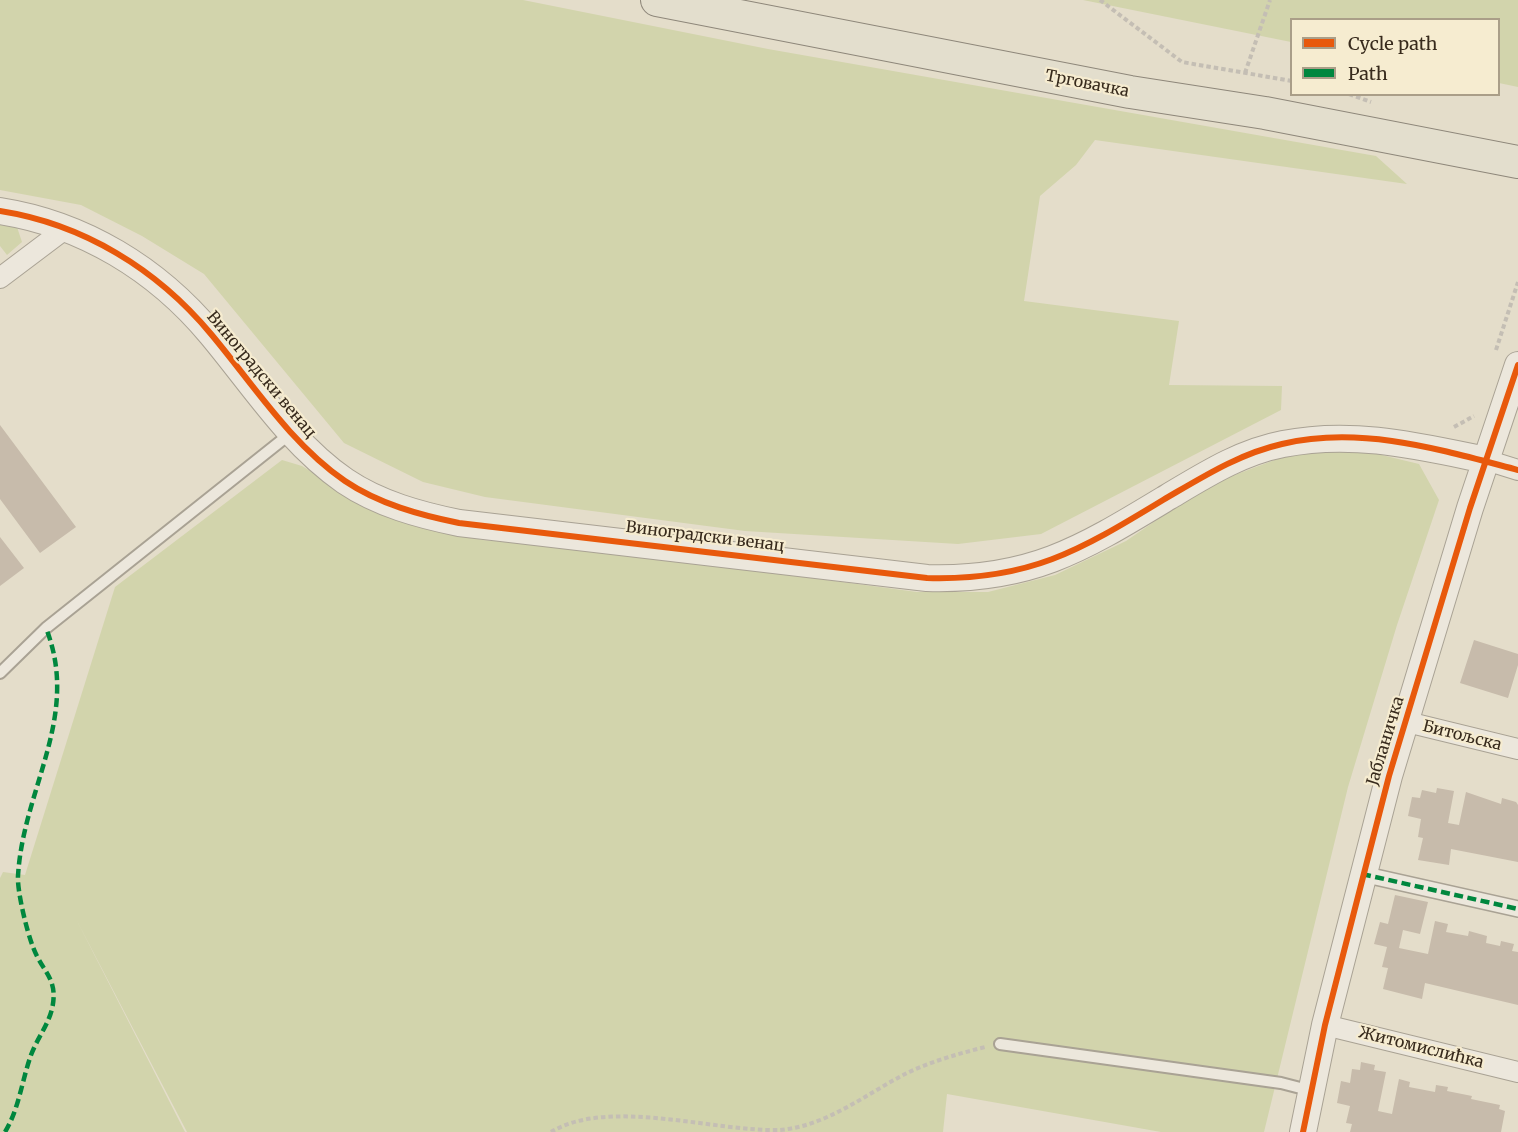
<!DOCTYPE html>
<html>
<head>
<meta charset="utf-8">
<style>
	body { margin:0 }
	#map { position:relative; width:1518px; height:1132px; overflow:hidden; background:#e4ddca; font-family:Merriweather,serif }
	canvas { display:block }
	.legend { position:absolute; left:1290px; top:18px; width:210px; height:78px; box-sizing:border-box; background:#f6ecd0; border:2px solid #aa9e88; margin:0; padding:8px 10px; list-style:none; font-size:18px; color:#372a1c }
	.legend li { display:flex; align-items:center; gap:12px; height:30px }
	.legend b { width:30px; border:2px solid #aa9e88 }
</style>
</head>
<body>
<div id="map">
<canvas width="1518" height="1132"></canvas>
<ul class="legend">
<li><b style="height:8px;background:#e8590c"></b>Cycle path</li>
<li><b style="height:8px;background:#00873e"></b>Path</li>
</ul>
</div>
<script>
const ctx = document.querySelector('canvas').getContext('2d');
ctx.lineJoin = 'round';
function paint(path, color) { ctx.fillStyle = color; ctx.fill(path, 'evenodd'); }
function trace(path, color, width, dash) { ctx.strokeStyle = color; ctx.lineWidth = width; ctx.lineCap = dash ? 'butt' : 'round'; ctx.setLineDash(dash || []); ctx.stroke(path); }
function drawText(font, color, halo, rows, align = 'center') {
  ctx.font = font + ' Merriweather,serif'; ctx.lineWidth = 4.5; ctx.setLineDash([]); ctx.textBaseline = 'middle'; ctx.strokeStyle = halo; ctx.fillStyle = color; for (const [text, x, y, turn = 0] of rows) {
    ctx.save(); ctx.translate(x, y); ctx.rotate((+turn || 0) * Math.PI / 180); ctx.textAlign = isNaN(turn) ? turn : align; if (halo) ctx.strokeText(text, 0, 0); ctx.fillText(text, 0, 0); ctx.restore();
  }
}
const green = new Path2D(`
	M0 0H523L768 49 1376 156 1407 184 1095 140 1076 165 1040 196 1024 301 1179 321 1169 385 1282 386 1281 410 1041 534 958 544 745 531 485 497 423 482 344 443 204 274 142 236 81 205 0 190Z
	M1083 0H1518V87L1499 83 1498 20H1292L1291 42Z
	M0 225 17 227 22 242 7 255 0 246Z
	M1357 449 1419 464 1439 500 1397 625 1348 787 1264 1132H1161L947 1094 943 1132H187L76 919 185 1132H0V878L3 872 25 875 115 587 282 460 302 466 375 510 482 540 580 547 917 592H988L1055 575 1126 541 1208 485 1288 455Z`);
const building = new Path2D(`
	M0 425 76 527 40 553 0 499Z
	M0 537 24 568 0 586Z
	M1474 640 1518 654V665L1508 698 1460 683Z
	M1437 788 1454 791 1448 823 1459 825 1466 792 1501 804 1502 798 1516 802 1518 805V862L1451 849 1449 865 1418 860 1423 838 1418 837 1421 819 1408 816 1412 797 1420 798 1422 790 1436 793Z
	M1395 895 1428 902 1420 934 1403 930 1399 948 1428 954 1435 921 1448 924 1446 932 1468 936 1469 931 1487 936 1486 943 1500 946 1501 941 1514 944 1512 951 1518 952V1005L1425 983 1422 999 1383 989 1388 968 1382 967 1387 947 1374 944 1380 922 1388 924Z
	M1361 1062 1375 1065 1374 1070 1386 1072 1378 1111 1392 1114 1399 1079 1410 1082 1409 1087 1435 1092 1436 1085 1448 1087 1447 1091 1472 1096 1471 1099 1500 1105 1499 1109 1505 1111 1501 1132H1350L1352 1124 1346 1123 1350 1106 1337 1103 1341 1081 1350 1083 1352 1069 1360 1070Z`);
const path = new Path2D(`
	M1100 0 1182 62 1292 81
	M1245 73 1270 0
	M1349 94 1371 102
	M1496 350 1518 282
	M1454 427 1474 416
	M551 1132C609 1097 714 1132 780 1130 827 1126 866 1094 907 1073 932 1061 958 1054 985 1047`);
const service = new Path2D(`
	M0 673 46 628 291 433
	M1000 1044 1281 1083 1312 1091`);
const pedestrian = new Path2D(`
	M1362 874 1518 909`);
const minor = new Path2D(`
	M0 278 65 229
	M1486 460 1518 470
	M1407 722 1518 749
	M1325 1025 1518 1072`);
const tertiary = new Path2D(`
	M0 211C83 224 157 269 211 334 253 384 290 443 345 481 379 504 420 515 459 523L927 578C1031 581 1082 549 1168 497 1205 475 1241 452 1283 444 1353 430 1418 446 1486 460
	M1303 1132 1325 1025 1389 776 1470 508 1518 365`);
const primary = new Path2D(`
	M657 0 1130 92 1265 113 1518 162`);
const quiet = new Path2D(`
	M1362 874 1518 909
	M5 1132C19 1109 22 1080 31 1055 37 1039 48 1025 52 1009 59 978 42 972 33 947 27 932 17 891 18 876 23 788 81 717 46 628`);
const cycleway = new Path2D(`
	M0 211C83 224 157 269 211 334 253 384 290 443 345 481 379 504 420 515 459 523L927 578C1029 581 1079 551 1163 500 1201 478 1238 454 1282 444 1361 425 1442 450 1518 470
	M1303 1132 1325 1025 1389 776 1470 508 1518 365`);
const streetNames = [
	["Трговачка",1087,84,11],
	["Виноградски венац",261,375,50],
	["Виноградски венац",705,537,7],
	["Битољска",1462,736,14],
	["Јабланичка",1386,741,-73],
	["Житомислићка",1421,1048,14]
];
paint(green, '#d2d4ac');
paint(building, '#c7bbab');
trace(service, '#a9a294', 14);
trace(pedestrian, '#a9a294', 18);
trace(minor, '#a9a294', 22);
trace(tertiary, '#a9a294', 28);
trace(primary, '#8e877a', 34);
trace(path, '#c4beb4', 4, [4.5, 3]);
trace(service, '#ece7dc', 10);
trace(pedestrian, '#ece7dc', 15);
trace(minor, '#ece7dc', 20);
trace(tertiary, '#ece7dc', 26);
trace(primary, '#e3decd', 32);
trace(quiet, '#00873e', 4.5, [9, 4.5]);
trace(cycleway, '#e8590c', 6);
drawText('16px', '#372a1c', '#f6ecd0', streetNames);
</script>
</body>
</html>
